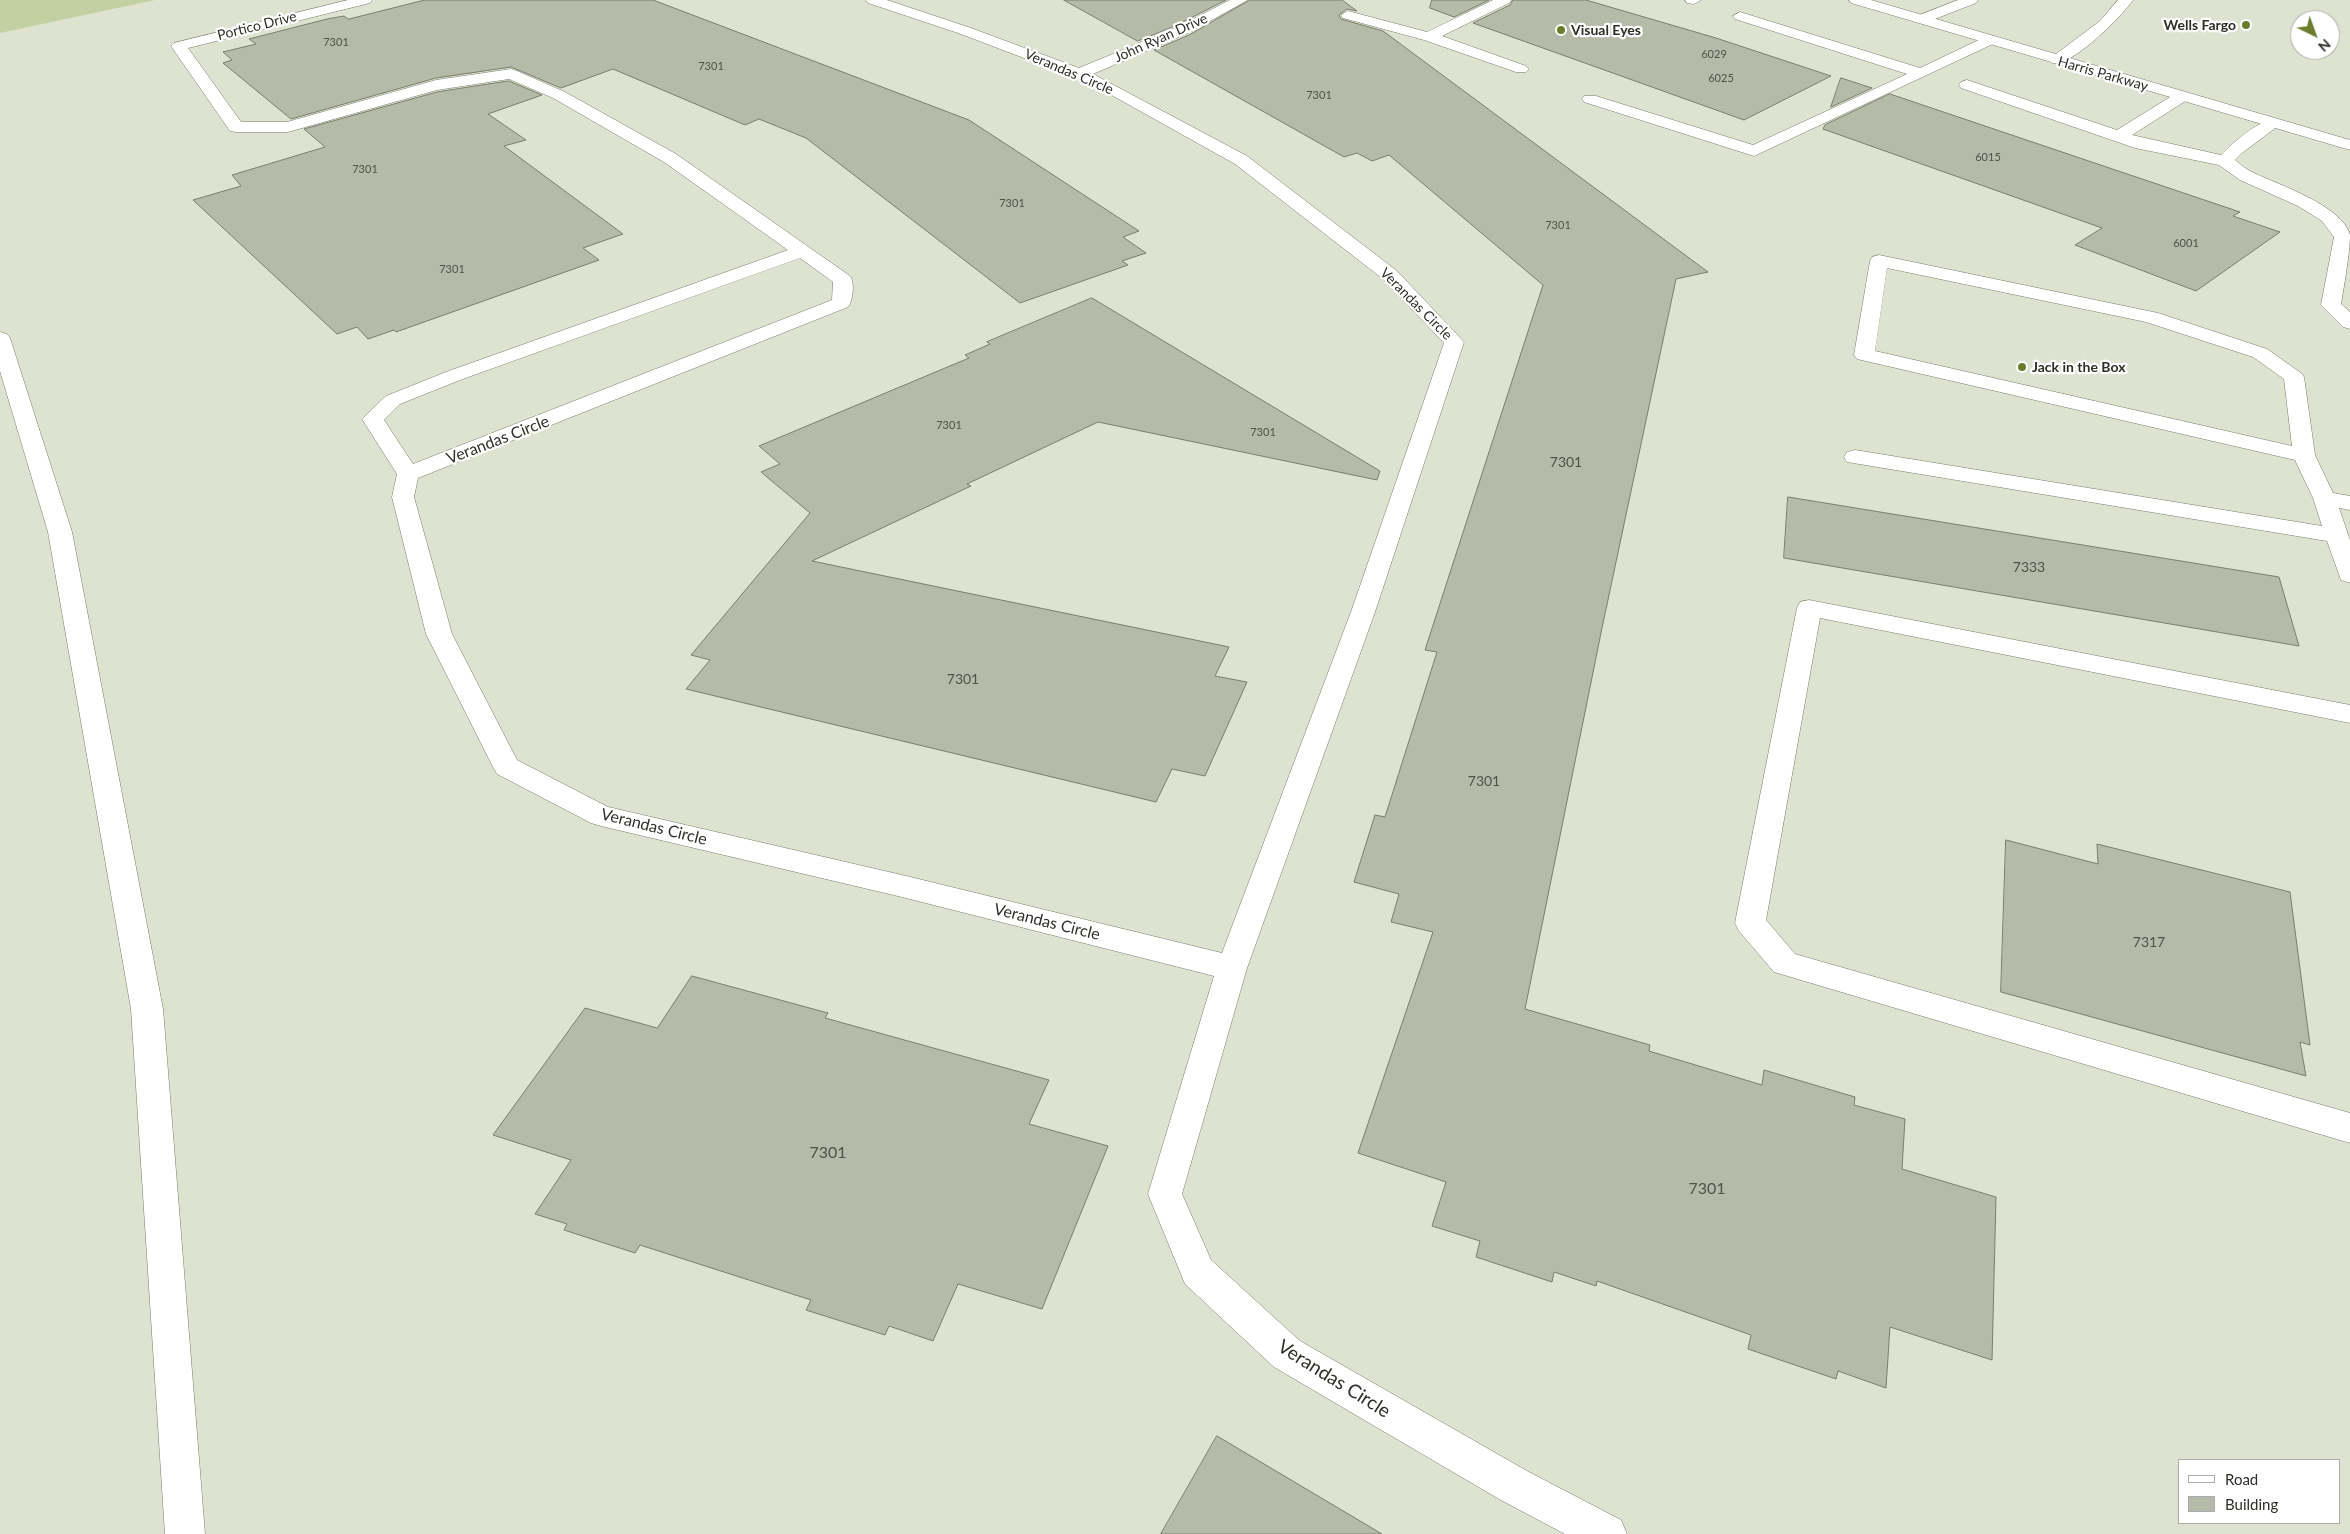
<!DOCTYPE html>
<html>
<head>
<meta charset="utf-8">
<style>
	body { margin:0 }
	#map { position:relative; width:2350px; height:1534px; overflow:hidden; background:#dde3d0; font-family:Lato,sans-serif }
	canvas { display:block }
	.legend { position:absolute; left:2178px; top:1459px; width:162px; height:65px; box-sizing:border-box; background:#fff; border:1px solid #abaca9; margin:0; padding:6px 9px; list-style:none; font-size:15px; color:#2d2f28 }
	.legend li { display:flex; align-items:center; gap:10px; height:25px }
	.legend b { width:25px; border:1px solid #abaca9 }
	.north { position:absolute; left:2290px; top:10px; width:50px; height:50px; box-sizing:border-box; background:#fff; border:1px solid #abaca9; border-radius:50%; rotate:138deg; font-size:14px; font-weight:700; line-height:20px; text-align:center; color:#2d2f28 }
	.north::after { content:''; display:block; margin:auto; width:18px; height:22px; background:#6a7d2d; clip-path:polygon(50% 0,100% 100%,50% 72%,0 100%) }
</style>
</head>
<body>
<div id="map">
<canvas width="2350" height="1534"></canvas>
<ul class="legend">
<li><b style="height:6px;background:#fff"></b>Road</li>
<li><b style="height:14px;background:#b5bba8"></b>Building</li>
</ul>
<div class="north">N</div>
</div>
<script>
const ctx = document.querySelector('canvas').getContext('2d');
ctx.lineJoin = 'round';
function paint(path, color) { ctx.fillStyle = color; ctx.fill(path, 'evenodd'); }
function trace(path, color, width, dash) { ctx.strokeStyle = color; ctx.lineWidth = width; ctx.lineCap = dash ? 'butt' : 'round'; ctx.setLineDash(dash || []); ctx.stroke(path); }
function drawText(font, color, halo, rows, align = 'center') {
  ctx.font = font + ' Lato,sans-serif'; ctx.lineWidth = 4.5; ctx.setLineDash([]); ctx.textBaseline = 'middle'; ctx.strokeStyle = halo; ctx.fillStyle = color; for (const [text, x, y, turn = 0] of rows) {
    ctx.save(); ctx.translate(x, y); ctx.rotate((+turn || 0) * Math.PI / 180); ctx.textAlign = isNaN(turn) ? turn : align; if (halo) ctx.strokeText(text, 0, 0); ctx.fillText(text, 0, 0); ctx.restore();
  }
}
const green = new Path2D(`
	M0 0H155L0 33Z`);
const building = new Path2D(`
	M425 0H653L969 120 1139 231 1123 237 1146 253 1122 261 1128 265 1020 303 806 138 759 119 745 125 613 69 561 88 511 67 436 78 291 119 223 63 232 60 223 52 256 44 249 39 327 19 344 16 348 19Z
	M1064 0H1226L1177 25 1138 41Z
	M1250 0H1342L1357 11 1347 9 1339 15 1341 19 1383 31 1708 272 1676 279 1602 628 1525 1009 1650 1045 1649 1051 1762 1085 1764 1070 1855 1097 1854 1105 1905 1119 1902 1169 1996 1197 1992 1360 1890 1327 1886 1388 1838 1371 1836 1379 1748 1349 1751 1335 1597 1281 1596 1286 1554 1272 1552 1282 1476 1257 1480 1241 1432 1226 1446 1182 1358 1153 1433 932 1391 922 1399 894 1354 882 1375 815 1385 817 1437 652 1425 650 1543 285 1389 155 1372 161 1357 153 1344 157 1154 50 1189 35Z
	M1432 0H1489L1454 17 1430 8Z
	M1513 0H1586L1716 38 1831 76 1744 120 1473 23 1510 5Z
	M1841 78 1872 88 1831 107Z
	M509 81 542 95 488 114 526 140 504 146 623 234 583 248 599 260 396 332 394 330 368 339 357 327 337 334 193 200 241 186 232 175 325 147 304 129 437 92Z
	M1890 94 2240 212 2233 216 2280 232 2196 291 2075 245 2102 228 1823 129 1825 125Z
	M1092 298 1380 471 1377 480 1098 422 967 484 971 486 812 561 1229 647 1215 676 1247 682 1205 776 1172 769 1156 802 686 689 710 660 691 655 810 513 761 472 780 464 759 446 969 358 965 355 990 344 987 342Z
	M1788 497 2279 577 2299 646 1784 558Z
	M2006 840 2098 864 2097 844 2290 892 2310 1045 2300 1042 2306 1076 2001 992Z
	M692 976 828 1013 825 1018 1049 1080 1029 1124 1108 1146 1042 1309 958 1284 933 1341 889 1326 885 1335 806 1310 811 1300 640 1245 635 1253 564 1230 567 1224 535 1214 571 1160 493 1135 585 1008 657 1028Z
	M1217 1436 1382 1534H1161Z`);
const lane = new Path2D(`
	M348 0H372L370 3 188 48 241 122H287L436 80 511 69 517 71 565 92 676 154 850 276C855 283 853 300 848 307L418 478 414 497 452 634 517 760 608 807 902 875 1222 953 1351 612 1444 343 1383 279 1235 164 1090 83 958 33 868 3 866 0H887L968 27 1079 68 1178 27 1230 0H1248L1188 33 1093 74 1247 156 1397 271 1464 342 1375 612 1247 968 1182 1194 1211 1260 1300 1341 1527 1471 1621 1520 1627 1534H1565L1499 1499 1274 1367 1185 1284 1148 1194 1214 976 902 897 601 826 591 823 497 774 493 767 426 634 392 497 397 474 362 419 386 396 446 372 788 250 664 162 553 98 509 79 437 90 288 132H236L230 131 171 46 174 43ZM800 258 833 282 832 300 413 464 384 420 400 404 460 380Z
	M1493 0H1511L1509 3 1442 36 1526 66 1529 69 1526 72H1516L1424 40 1343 18 1341 15 1348 11 1427 32Z
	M1685 0H1701L1694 4 1687 3Z
	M1958 0H1978L1976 3 1927 22 1922 23 1915 19 1917 16Z
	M2118 0H2133C2122 16 2071 68 2052 63L2049 60 2052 57 2100 21Z
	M1740 12 1920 68 1985 37H1995L1998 40 1995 43 1754 156 1584 102 1582 99 1584 96H1596L1753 145 1907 74 1735 19 1733 16Z
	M1967 80 2117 130 2175 94H2187L2189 97 2187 100 2132 135 2221 155C2232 144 2262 116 2278 120L2280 123 2278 126 2242 153 2235 160C2241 165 2247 170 2254 173 2279 185 2343 206 2350 235 2350 252 2344 286 2341 304L2350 312V329L2343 327 2321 305 2334 237 2322 221 2298 206 2240 180 2219 165 2135 148 1961 88 1959 85 1961 82Z
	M1879 255 2158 313 2267 349 2301 373 2304 377 2315 455 2333 493 2350 496V510L2339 508 2350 540V583L2341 580 2327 541 1847 462 1844 457 1847 452 1855 450 2322 526 2313 498 2295 460 1857 359 1854 355 1870 261 1872 257ZM1887 268 2146 322 2253 357 2284 379 2292 446 1875 351Z
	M1809 600 2350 705V723L1820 618 1766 920 1795 954 2350 1113V1143L1774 972 1739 931 1735 923 1797 608 1800 602Z`);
const secondary = new Path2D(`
	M1849 0H1871L2350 140V150L1851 3Z`);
const highway = new Path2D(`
	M0 332 7 334 10 338 72 532 163 1009 205 1534H165L131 1009 48 532 0 371Z`);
const markers = [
	[2246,25,5,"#6a7d2d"],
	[1561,30,5,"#6a7d2d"],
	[2022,367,5,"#6a7d2d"]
];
const farNumbernames = [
	["7301",336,42],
	["6029",1714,54],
	["7301",711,66],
	["6025",1721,78],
	["7301",1319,95],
	["6015",1988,157],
	["7301",365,169],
	["7301",1012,203],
	["7301",1558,225],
	["6001",2186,243],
	["7301",452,269],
	["7301",949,425],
	["7301",1263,432]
];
const farPoinames = [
	["Wells Fargo",2236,25,"right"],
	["Visual Eyes",1571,30],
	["Jack in the Box",2032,367]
];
const farStreetnames = [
	["Portico Drive",257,26,-14],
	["John Ryan Drive",1161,38,-24],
	["Verandas Circle",1069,72,23],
	["Harris Parkway",2103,74,16],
	["Verandas Circle",1416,304,45]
];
const numberNames = [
	["7301",1566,462],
	["7333",2029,567],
	["7301",963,679],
	["7301",1484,781],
	["7317",2149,942]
];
const streetNames = [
	["Verandas Circle",498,440,-21],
	["Verandas Circle",654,827,14],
	["Verandas Circle",1047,922,14]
];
const nearNumbernames = [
	["7301",828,1153],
	["7301",1707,1189]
];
const nearStreetnames = [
	["Verandas Circle",1334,1379,32]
];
paint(green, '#c3d1a2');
paint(building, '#b5bba8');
trace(building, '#797e6d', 1);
trace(lane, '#777c6b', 1);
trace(secondary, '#777c6b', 1);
trace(highway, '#777c6b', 1);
paint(lane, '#fff');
paint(secondary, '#fff');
paint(highway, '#fff');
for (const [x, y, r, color] of markers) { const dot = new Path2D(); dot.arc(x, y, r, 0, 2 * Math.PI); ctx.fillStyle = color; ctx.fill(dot); trace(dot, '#fff', 2); }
drawText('11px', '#4f5248', null, farNumbernames);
drawText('bold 14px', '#2d2f28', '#fff', farPoinames, 'left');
drawText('14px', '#2d2f28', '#fff', farStreetnames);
drawText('14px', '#4f5248', null, numberNames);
drawText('16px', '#2d2f28', '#fff', streetNames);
drawText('16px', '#4f5248', null, nearNumbernames);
drawText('19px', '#2d2f28', '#fff', nearStreetnames);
</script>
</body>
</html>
